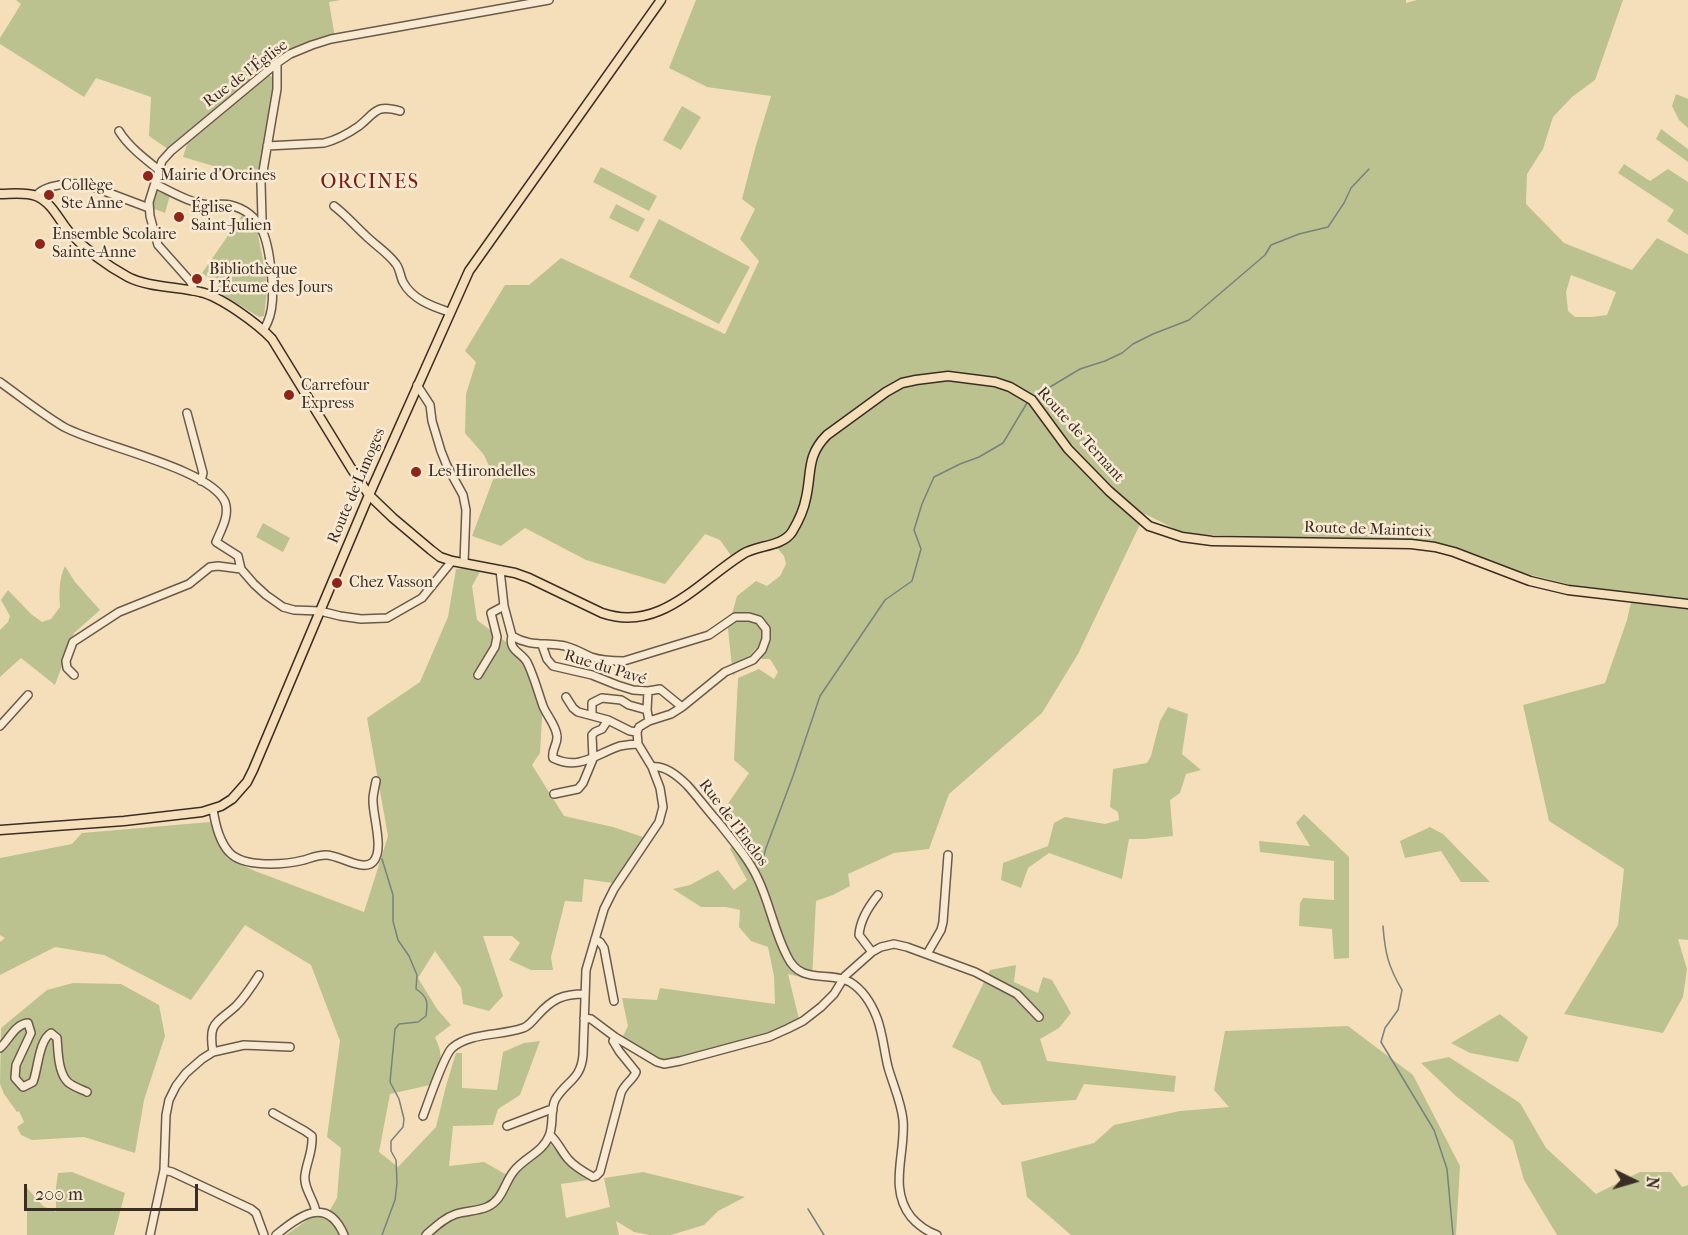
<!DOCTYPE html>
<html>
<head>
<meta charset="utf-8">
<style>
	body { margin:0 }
	#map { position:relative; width:1688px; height:1235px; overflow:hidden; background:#f5dfba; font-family:"IM FELL French Canon",serif }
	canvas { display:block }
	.north { position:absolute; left:1604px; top:1151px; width:60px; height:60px; -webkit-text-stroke:4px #f8ead2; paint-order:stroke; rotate:95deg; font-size:16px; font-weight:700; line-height:24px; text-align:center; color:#3a2d25 }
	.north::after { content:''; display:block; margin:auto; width:21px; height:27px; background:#3a2d25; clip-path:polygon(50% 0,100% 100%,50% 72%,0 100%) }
	.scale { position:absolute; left:24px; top:1184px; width:174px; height:27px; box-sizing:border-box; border:3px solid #3a2d25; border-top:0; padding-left:8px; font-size:18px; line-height:21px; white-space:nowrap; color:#3a2d25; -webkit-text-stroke:4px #f8ead2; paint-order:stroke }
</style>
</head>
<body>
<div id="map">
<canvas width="1688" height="1235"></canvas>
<div class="north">N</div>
<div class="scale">200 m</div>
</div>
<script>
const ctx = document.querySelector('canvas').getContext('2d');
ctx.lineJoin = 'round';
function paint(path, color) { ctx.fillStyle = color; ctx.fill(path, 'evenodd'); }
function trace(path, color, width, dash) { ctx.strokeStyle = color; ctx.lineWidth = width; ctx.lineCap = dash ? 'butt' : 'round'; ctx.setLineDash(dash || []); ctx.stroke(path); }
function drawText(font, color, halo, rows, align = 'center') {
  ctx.font = font + ' "IM FELL French Canon",serif'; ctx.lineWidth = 5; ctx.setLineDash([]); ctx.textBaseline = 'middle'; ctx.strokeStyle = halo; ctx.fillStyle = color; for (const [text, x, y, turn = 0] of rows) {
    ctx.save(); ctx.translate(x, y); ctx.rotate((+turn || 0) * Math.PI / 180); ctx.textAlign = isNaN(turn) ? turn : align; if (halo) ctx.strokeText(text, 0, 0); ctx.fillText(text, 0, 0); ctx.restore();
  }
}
const green = new Path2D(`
	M16 0H341L329 2 335 38 290 54 171 151 149 136 151 97 96 78 84 97 0 44V38L21 4Z
	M696 0H1406V3L1417 0H1623L1595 80 1572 97 1553 117 1543 149 1527 174 1526 204 1564 243 1632 270 1657 238 1688 254V940L1678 939 1687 969 1683 997 1663 1033 1564 1014 1618 925 1624 869 1549 821 1523 705 1605 683 1627 620 1633 593 1575 586 1395 541 1185 534 1145 514 1078 654 1042 713 949 794 929 849 894 853 848 874 850 886 833 895 816 901 812 980 788 974 799 1019 766 1034 679 1060 658 1061 628 1042 623 1036 628 1026 622 998 657 1000 660 988 775 1004 774 976 768 947 751 941 739 927 740 910 726 907H701L673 889 690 885 718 870 734 890 747 880 730 849 746 825 725 808 749 773 734 760 738 678 759 669 774 679 778 672 770 659H762L756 648 733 676 728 629 737 596 756 581 767 586 780 576 786 564 784 556 778 549 758 550 732 557 720 540 705 534 665 584 586 560 525 528 501 546 472 536 494 477 484 455 465 433 466 394 476 362 465 351 505 285H529L561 258 725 334 759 261 740 239 755 209 742 199 755 149 771 96 707 87 669 68ZM1571 275 1616 292 1607 315 1592 317H1575L1568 311 1566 292Z
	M265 75 275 77V88L257 179 183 157 189 138Z
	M1676 94 1688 99V128L1679 120 1672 106Z
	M682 106 701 117 681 150 663 140Z
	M1661 129 1688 149V162L1656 139Z
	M1624 164 1650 181 1668 169 1688 182V235L1667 221 1674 210 1618 173Z
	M601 167 657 196 649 211 593 182Z
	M157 190 170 195 165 213 152 208Z
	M616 204 645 219 638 232 609 218Z
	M243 214 262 233 258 235 265 270 267 291 264 316 259 317 218 292V283L202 273Z
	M659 219 750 267 719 324 629 277Z
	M263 523 290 538 283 552 256 537Z
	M65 566 75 582 100 610 74 633 55 685 21 658 0 677V630L8 622 10 616 1 600 8 590 31 614 42 622 51 619 60 607C59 593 59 578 65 566Z
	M469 568 481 570 472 586 477 620 527 658 543 701 540 753 532 765 564 816 613 827 643 837 613 883 584 879 582 902 565 901 551 957 553 970H531L509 960 520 943 512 936H483L503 996 489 1011 463 1004 461 988 435 951 418 978 437 1009 451 1025 435 1037C445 1060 441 1063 430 1085L390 1094 379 1152 398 1167 436 1127 446 1086 456 1053H462V1088L497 1090 503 1052 524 1043 540 1041 520 1095 498 1109 493 1125 453 1126 449 1166 484 1162 507 1175 542 1153 551 1144 567 1164 589 1180 561 1184 566 1218 610 1207 604 1178 643 1172 745 1197 718 1211 704 1225 671 1235H650L634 1232 616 1221 619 1235H286L313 1216 330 1210 337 1198 341 1148 327 1137 340 1041 311 965 245 925 191 1000 104 955 55 947 0 975V942L5 938 0 935V858L72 844 82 833 210 822 227 858 255 871 364 912 388 836 367 718 420 682 448 617 456 569Z
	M1168 707 1188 714 1182 754 1201 770 1186 774 1180 793 1170 800 1173 836 1144 839H1129L1122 879 1049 853 1028 868 1021 888 1001 880 1003 863 1048 846 1054 823 1065 817 1105 824 1119 820 1118 812 1110 807 1113 769 1147 763 1151 756 1160 721Z
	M1304 814 1349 857V958L1334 959 1332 929 1299 926 1300 903 1303 898 1334 900V861L1260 852 1259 841 1310 846 1296 823Z
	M1430 827 1443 834 1490 882H1461L1441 851 1405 858 1400 841Z
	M1016 965 1014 982 1038 993 1043 977 1052 980 1071 1013 1059 1028 1040 1039 1047 1061 1176 1076 1174 1092 1084 1084 1076 1100 1002 1105 992 1092 980 1061 952 1047 990 970Z
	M73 983 121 984 159 1005 165 1036 144 1100 135 1153 84 1137 32 1140 21 1135 17 1127 24 1122 19 1111 17 1112 4 1094 0 1084 1 1028 47 990Z
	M1500 1014 1528 1037 1518 1062 1470 1053 1451 1043Z
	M1348 1026 1413 1075 1460 1166 1456 1235H1071L1027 1197 1021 1162 1094 1143 1114 1125 1180 1111 1229 1107 1214 1090 1225 1031Z
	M1449 1057 1520 1103 1546 1148 1596 1194 1640 1172H1671L1682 1187 1688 1185V1235H1557L1524 1180 1513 1141 1457 1097 1421 1063Z
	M72 1172 125 1193 114 1235H27V1188L43 1206 56 1212V1187L58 1173Z`);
const stream = new Path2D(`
	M1035 396 1080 369 1105 361 1122 353 1133 344 1153 334 1189 320 1265 255 1271 245 1299 234 1328 227 1344 203 1351 188 1369 169
	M382 859 393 895V921L398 940 409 956 417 975 416 989C428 997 428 1002 426 1016L418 1022 399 1024 395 1029 390 1082 399 1099 404 1119 403 1127 391 1141V1151L396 1160 397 1183 395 1200 382 1235
	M761 866 766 848 793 776 820 696 885 600 912 581 921 549 914 530 922 504 934 477 960 464 979 457 1003 443 1027 403
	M1383 926C1385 953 1388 966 1402 990L1398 1010 1385 1028 1381 1042 1434 1130 1447 1169 1453 1235
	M808 1209 824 1235`);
const minor = new Path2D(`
	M119 131C128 146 145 159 159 170
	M267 146 324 143C336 140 349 133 359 126 376 112 376 104 400 111
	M155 184C170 191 186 201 202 204 211 206 221 203 230 205 263 213 268 241 271 270 273 290 275 312 264 329
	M36 196C44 184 74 182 88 185L149 208
	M334 206C347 216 354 225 365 235 375 245 388 253 396 264 400 269 400 276 403 282 412 299 431 306 449 312
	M260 224 262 219 261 183 277 89V63
	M193 291V287L190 281 158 245 150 216 149 202 159 170 162 161 171 151 277 63 290 54 312 45 331 39 549 0
	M0 382C21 397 42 414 64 427 98 446 210 468 225 502 230 515 221 530 216 542L238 556 241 569 254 584 266 595 283 607 294 610 320 611 340 616 361 619 387 618 422 598 452 561
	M417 385 430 405 432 421 441 451 447 466 463 495 466 510 464 563
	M187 413 203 473 201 481
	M512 636C508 650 521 652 527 662 534 676 538 692 543 706 547 716 556 725 557 736 558 744 551 750 553 758 579 771 596 754 620 746 626 745 632 744 638 744
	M542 645 547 659 553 666 592 675 617 685 633 690 648 691 660 689 682 707
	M74 675 67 668 66 661 73 642 119 612 189 584 210 567 218 566 241 569
	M478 675 495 647 497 637 491 613 504 606
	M648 691 647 710 649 721
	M566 697 573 708 578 712 608 720 630 731 637 732
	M592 715V703L602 698 621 700 629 705 647 710
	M0 726 28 695
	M652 767C664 765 678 776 687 785 698 797 708 811 719 823 733 841 749 859 758 879 770 904 774 931 787 956 801 986 828 970 850 982 863 990 872 1005 877 1018 883 1034 884 1051 888 1067 893 1085 901 1101 903 1120 906 1153 888 1188 911 1217 918 1225 926 1231 937 1235
	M554 794 578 789 583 783 593 759 592 735 595 732 602 729 608 720
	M213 809C215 823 220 842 229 852 243 868 284 865 304 860 311 858 317 855 326 855 339 855 363 872 373 862 385 850 372 814 373 799 373 794 375 787 376 781
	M595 939 600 942 604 948 614 1001
	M872 952 859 935C860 921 869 906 878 895
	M927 954 941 930 943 922 948 855
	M584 1018 591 1019 615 1037 657 1062 664 1064 680 1061 769 1037 787 1029 803 1021 821 1007 834 994 845 976 872 952 881 947 894 944 907 947 975 972 1017 994 1039 1017
	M0 1048C9 1040 15 1024 28 1023L31 1033 16 1065 15 1078 23 1087 33 1082C38 1069 39 1040 51 1033L57 1038C58 1050 58 1070 66 1080 70 1086 81 1089 87 1092
	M213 1052C208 1022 216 1024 236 1006 245 997 252 986 259 975
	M273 1113 305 1131 312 1136C313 1152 307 1160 305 1175 303 1188 314 1199 316 1212
	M423 1116C428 1103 444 1055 452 1048 471 1032 501 1036 523 1028 529 1026 532 1021 537 1016 552 999 562 994 585 994
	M507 1126 549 1110H553
	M550 1135C558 1142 561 1151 568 1159 574 1166 584 1172 593 1177L596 1176 600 1172 621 1093C625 1083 633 1080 636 1072L619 1051 613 1041 615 1037
	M150 1235 164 1170
	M264 1235 256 1213 251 1209 172 1172 164 1170 166 1115 169 1100 176 1086 186 1073 202 1059 213 1052 244 1045 290 1047
	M276 1235C299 1216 327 1195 344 1235
	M426 1235C435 1227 444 1218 456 1214 466 1211 478 1211 487 1207 503 1200 504 1183 514 1171 524 1158 543 1152 549 1136 554 1125 550 1111 555 1100 566 1081 581 1080 583 1055L586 970 604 909 614 889 659 822 663 807 660 788 652 767 638 744 637 732 639 727 649 721 671 714 682 707 725 672 753 660 762 650 766 639V629L759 620 749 617H735L709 635 624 661C613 661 602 661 591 657 580 652 571 646 559 645 541 643 529 646 512 636L504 606 500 570`);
const major = new Path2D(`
	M0 194C11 194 26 192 36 196 53 203 59 221 70 233 86 250 108 266 128 277 147 287 179 287 200 292 220 296 258 324 272 339L351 468 369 495 393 518 431 550 440 557 452 561 515 573 529 578 602 613C660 633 698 582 743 554 757 545 782 547 792 532 798 522 804 509 806 498 812 472 806 456 827 435L886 392 902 383 916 380 948 376 995 382 1010 387 1032 400 1068 449 1109 491 1149 526 1182 537 1212 541 1411 544 1435 547 1454 552 1530 581 1568 590 1688 604
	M0 830 124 821 202 812 221 806 232 799 247 782 253 770 369 495 469 271 661 0`);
const markers = [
	[148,176,6,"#8f2418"],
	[49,195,6,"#8f2418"],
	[179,217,6,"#8f2418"],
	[40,244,6,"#8f2418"],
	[197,279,6,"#8f2418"],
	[289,395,6,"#8f2418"],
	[416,472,6,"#8f2418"],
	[337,583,6,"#8f2418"]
];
const streetNames = [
	["Rue de l'Église",246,74,-37],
	["Route de Ternant",1080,435,48],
	["Route de Limoges",357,486,-67],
	["Route de Mainteix",1368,530,2],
	["Rue du Pavé",605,668,17],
	["Rue de l'Enclos",733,823,53]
];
const poiNames = [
	["Mairie d'Orcines",160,176],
	["Collège",61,186],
	["Ste Anne",61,204],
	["Église",191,208],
	["Saint-Julien",191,226],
	["Ensemble Scolaire",52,235],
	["Sainte-Anne",52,253],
	["Bibliothèque",209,270],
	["L'Écume des Jours",209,288],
	["Carrefour",301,386],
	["Express",301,404],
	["Les Hirondelles",428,472],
	["Chez Vasson",349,583]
];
const quarterNames = [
	["ORCINES",370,183]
];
paint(green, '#bbc290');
trace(stream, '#77827d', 1.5);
trace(minor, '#695a4a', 10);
trace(major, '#3a2d25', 11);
trace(minor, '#f8ead2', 7);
trace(major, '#f5dfba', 8);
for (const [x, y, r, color] of markers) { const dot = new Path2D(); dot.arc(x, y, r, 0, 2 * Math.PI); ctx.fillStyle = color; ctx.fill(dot); trace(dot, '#f8ead2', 2); }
drawText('16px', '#3a2d25', '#f8ead2', streetNames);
drawText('16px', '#3a2d25', '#f8ead2', poiNames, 'left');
ctx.letterSpacing = '1.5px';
drawText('20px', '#7a1f14', '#f8ead2', quarterNames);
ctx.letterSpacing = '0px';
</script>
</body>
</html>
